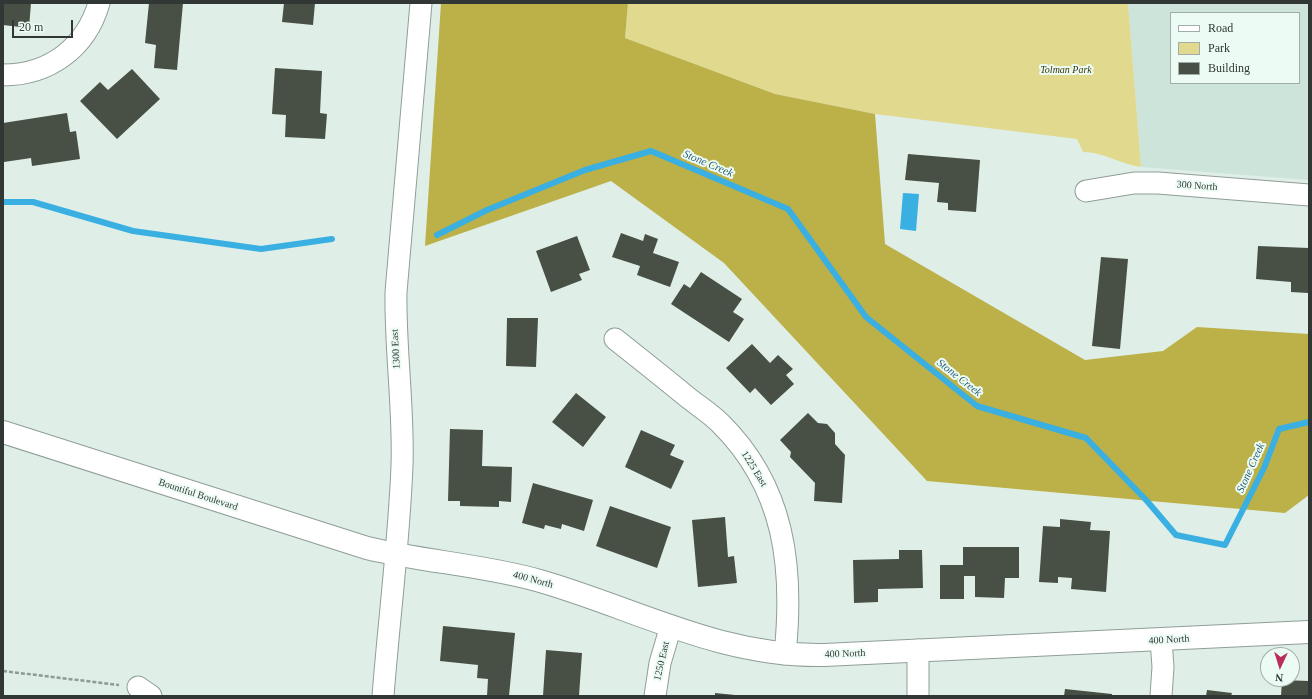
<!DOCTYPE html>
<html>
<head>
<meta charset="utf-8">
<style>
	body { margin:0 }
	#map { position:relative; width:1312px; height:699px; overflow:hidden; background:#dfefe8; font-family:"Times New Roman",serif }
	canvas { display:block }
	.frame { position:absolute; inset:0; border:4px solid #313734; pointer-events:none }
	.legend { position:absolute; left:1170px; top:12px; width:130px; height:72px; box-sizing:border-box; background:#ecfcf5; border:1px solid #a1ada8; margin:0; padding:5px 7px; list-style:none; font-size:12px; color:#313734 }
	.legend li { display:flex; align-items:center; gap:8px; height:20px }
	.legend b { width:20px; border:1px solid #a1ada8 }
	.north { position:absolute; left:1260px; top:647px; width:40px; height:40px; box-sizing:border-box; background:#ecfcf5; border:1px solid #a1ada8; border-radius:50%; rotate:184deg; font-size:11px; font-weight:700; line-height:16px; text-align:center; color:#313734 }
	.north::after { content:''; display:block; margin:auto; width:14px; height:18px; background:#bb2d5c; clip-path:polygon(50% 0,100% 100%,50% 72%,0 100%) }
	.scale { position:absolute; left:12px; top:20px; width:61px; height:18px; box-sizing:border-box; border:2px solid #313734; border-top:0; padding-left:5px; font-size:12px; line-height:14px; white-space:nowrap; color:#313734; -webkit-text-stroke:3px #ecfcf5; paint-order:stroke }
</style>
</head>
<body>
<div id="map">
<canvas width="1312" height="699"></canvas>
<div class="frame"></div>
<ul class="legend">
<li><b style="height:5px;background:#fff"></b>Road</li>
<li><b style="height:11px;background:#e1d98e"></b>Park</li>
<li><b style="height:11px;background:#484f44"></b>Building</li>
</ul>
<div class="north">N</div>
<div class="scale">20 m</div>
</div>
<script>
const ctx = document.querySelector('canvas').getContext('2d');
ctx.lineJoin = 'round';
function paint(path, color) { ctx.fillStyle = color; ctx.fill(path, 'evenodd'); }
function trace(path, color, width, dash) { ctx.strokeStyle = color; ctx.lineWidth = width; ctx.lineCap = dash ? 'butt' : 'round'; ctx.setLineDash(dash || []); ctx.stroke(path); }
function drawText(font, color, halo, rows, align = 'center') {
  ctx.font = font + ' "Times New Roman",serif'; ctx.lineWidth = 4; ctx.setLineDash([]); ctx.textBaseline = 'middle'; ctx.strokeStyle = halo; ctx.fillStyle = color; for (const [text, x, y, turn = 0] of rows) {
    ctx.save(); ctx.translate(x, y); ctx.rotate((+turn || 0) * Math.PI / 180); ctx.textAlign = isNaN(turn) ? turn : align; if (halo) ctx.strokeText(text, 0, 0); ctx.fillText(text, 0, 0); ctx.restore();
  }
}
const built = new Path2D(`
	M1128 3H1309V180L1141 167ZM1171 13H1299V83H1171Z`);
const green = new Path2D(`
	M628 3H1128L1141 167C1120 164 1104 152 1083 152L1077 139 875 114 775 94 625 38Z`);
const forest = new Path2D(`
	M441 3H628L625 38 775 94 875 114 885 244 1085 360 1163 351 1197 327 1309 334V495L1285 513 927 481 724 263 611 181 425 246Z`);
const water = new Path2D(`
	M903 193 919 194 916 231 900 229Z`);
const stream = new Path2D(`
	M3 202H33L133 231 261 249 332 239
	M437 235 487 210 585 170 651 151 788 209 866 317 977 406 1086 438 1147 501 1176 535 1225 545 1264 468 1279 429 1309 422`);
const building = new Path2D(`
	M3 3H31L29 28 3 25Z
	M149 3H183L177 70 154 68 156 45 145 43Z
	M284 3H315L313 25 282 22Z
	M275 68 322 71 320 113 327 114 325 139 285 137 286 115 272 114Z
	M132 69 160 99 117 139 80 101 100 82 108 90Z
	M67 113 70 132 76 131 80 159 32 166 31 158 4 162 3 123Z
	M908 154 980 160 976 212 948 210V203L937 202 939 183 905 180Z
	M621 233 643 241 645 234 658 239 653 253 679 262 670 287 637 275 640 266 612 257Z
	M577 236 590 270 579 274 582 280 551 292 536 251Z
	M1258 246 1309 248 1308 293 1291 292V282L1256 279Z
	M1101 257 1128 259 1120 349 1092 346Z
	M701 272 742 299 733 312 744 319 729 342 671 304 684 284 690 288Z
	M507 318H538L536 367 506 366Z
	M752 344 770 363 778 355 793 369 786 375 794 384 771 405 755 388 750 393 726 368Z
	M576 393 606 417 583 447 552 422Z
	M808 413 818 423 827 424 835 433V444L845 455 842 503 814 501 815 483 790 457 791 452 780 440Z
	M450 429 483 430 482 466 512 467 511 502 499 501V507L460 506V501H448Z
	M641 430 675 445 670 455 684 461 671 489 625 467Z
	M533 483 593 500 584 531 562 524 561 529 545 525 544 529 522 523Z
	M610 506 671 527 657 568 596 546Z
	M725 517 728 557 734 556 737 583 698 587 692 520Z
	M1060 519 1091 522 1090 530 1110 531 1106 592 1071 589 1072 578 1058 577V583L1039 582 1043 526 1060 527Z
	M963 547H1019V578H1005L1004 598 975 597V576H964V599H940V565H963Z
	M899 550H922L923 588 878 589V602L854 603 853 560 899 559Z
	M443 626 515 633 509 696H487L488 679 477 678 478 665 440 661Z
	M546 650 582 653 579 696H543Z
	M1282 680 1309 681V696H1281Z
	M1065 689 1112 694V696H1064Z
	M1207 690 1232 693 1231 696H1206Z
	M715 693 735 695V696H715Z`);
const path = new Path2D(`
	M3 671 119 685`);
const minor = new Path2D(`
	M3 75C49 75 86 48 99 3
	M1086 191 1134 183H1158L1309 195
	M615 339C639 358 663 377 686 396 697 405 710 413 720 423 785 487 794 567 785 654
	M918 650V696
	M138 687 151 696
	M383 696C389 619 399 542 402 466 404 408 395 350 396 292L421 3
	M655 696 660 663 671 626
	M1161 696 1163 667 1161 640`);
const secondary = new Path2D(`
	M3 432 367 548C425 562 484 565 540 581 637 609 720 657 824 655L1309 632`);
const parkNames = [
	["Tolman Park",1066,70]
];
const streetNames = [
	["300 North",1197,186,4],
	["1300 East",396,349,-93],
	["1225 East",754,469,58],
	["Bountiful Boulevard",198,495,18],
	["400 North",533,580,15],
	["400 North",1169,640,-3],
	["400 North",845,654,-2],
	["1250 East",662,661,-77]
];
const waterNames = [
	["Stone Creek",708,164,23],
	["Stone Creek",959,378,38],
	["Stone Creek",1251,468,-66]
];
paint(built, '#cde4da');
paint(green, '#e1d98e');
paint(forest, '#bcb048');
paint(water, '#3aafe1');
trace(stream, '#3aafe1', 6);
paint(building, '#484f44');
trace(minor, '#8f9e97', 23);
trace(secondary, '#8f9e97', 24);
trace(path, '#8e9a95', 2.5, [4, 2]);
trace(minor, '#fff', 21);
trace(secondary, '#fff', 22);
drawText('italic 10px', '#3a3508', '#ecfcf5', parkNames);
drawText('10px', '#313734', '#ecfcf5', streetNames);
drawText('italic 11px', '#2d5b71', '#ecfcf5', waterNames);
</script>
</body>
</html>
